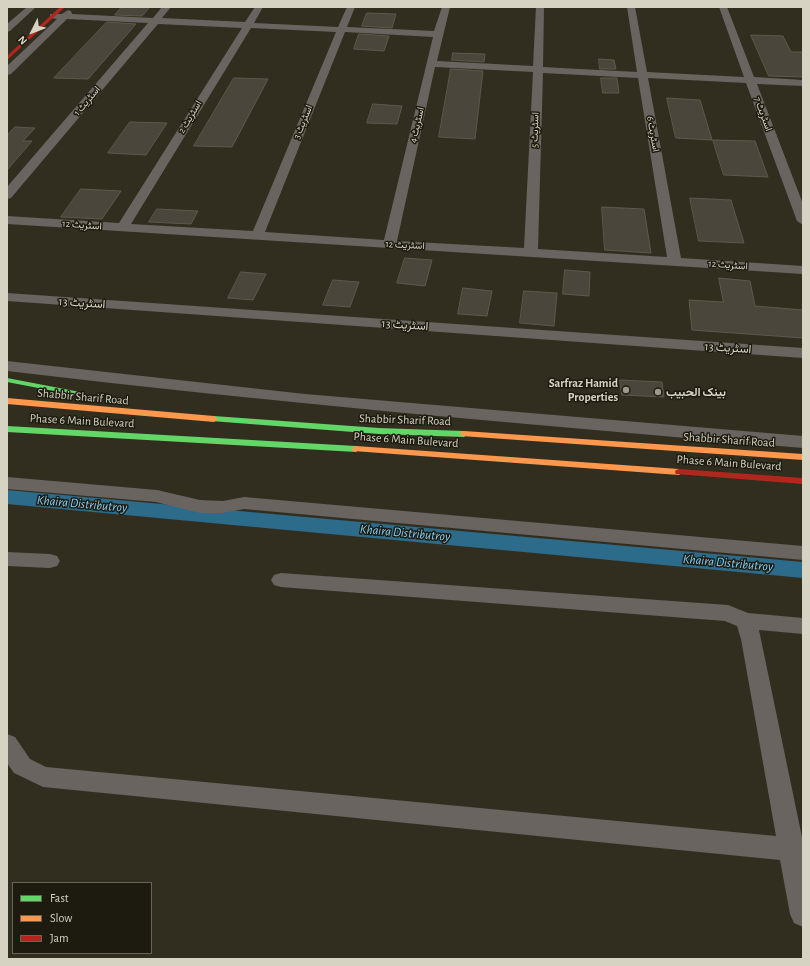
<!DOCTYPE html>
<html>
<head>
<meta charset="utf-8">
<style>
	body { margin:0 }
	#map { position:relative; width:810px; height:966px; overflow:hidden; background:#312e1f; font-family:"Alegreya Sans",sans-serif }
	canvas { display:block }
	.frame { position:absolute; inset:0; border:8px solid #d7d3c3; pointer-events:none }
	.legend { position:absolute; left:12px; top:882px; width:140px; height:72px; box-sizing:border-box; background:#1d1b0f; border:1px solid #676557; margin:0; padding:5px 7px; list-style:none; font-size:12px; color:#d7d3c3 }
	.legend li { display:flex; align-items:center; gap:8px; height:20px }
	.legend b { width:20px; border:1px solid #676557 }
	.north { position:absolute; left:12px; top:12px; width:40px; height:40px; -webkit-text-stroke:3px #1d1b0f; paint-order:stroke; rotate:228deg; font-size:11px; font-weight:700; line-height:16px; text-align:center; color:#d7d3c3 }
	.north::after { content:''; display:block; margin:auto; width:14px; height:18px; background:#d7d3c3; clip-path:polygon(50% 0,100% 100%,50% 72%,0 100%) }
</style>
</head>
<body>
<div id="map">
<canvas width="810" height="966"></canvas>
<div class="frame"></div>
<ul class="legend">
<li><b style="height:5px;background:#63d668"></b>Fast</li>
<li><b style="height:5px;background:#ff974d"></b>Slow</li>
<li><b style="height:5px;background:#b3261e"></b>Jam</li>
</ul>
<div class="north">N</div>
</div>
<script>
const ctx = document.querySelector('canvas').getContext('2d');
ctx.lineJoin = 'round';
function paint(path, color) { ctx.fillStyle = color; ctx.fill(path, 'evenodd'); }
function trace(path, color, width, dash) { ctx.strokeStyle = color; ctx.lineWidth = width; ctx.lineCap = dash ? 'butt' : 'round'; ctx.setLineDash(dash || []); ctx.stroke(path); }
function drawText(font, color, halo, rows, align = 'center') {
  ctx.font = font + ' "Alegreya Sans",Vazirmatn,sans-serif'; ctx.lineWidth = 3; ctx.setLineDash([]); ctx.textBaseline = 'middle'; ctx.strokeStyle = halo; ctx.fillStyle = color; for (const [text, x, y, turn = 0] of rows) {
    ctx.save(); ctx.translate(x, y); ctx.rotate((+turn || 0) * Math.PI / 180); ctx.textAlign = isNaN(turn) ? turn : align; if (halo) ctx.strokeText(text, 0, 0); ctx.fillText(text, 0, 0); ctx.restore();
  }
}
const canal = new Path2D(`
	M7 490 803 562V578L7 504Z`);
const building = new Path2D(`
	M122 7H150L142 16 115 15Z
	M367 13 396 14 392 28 362 26Z
	M107 22 136 24 88 79 54 78Z
	M359 34 389 36 384 51 354 49Z
	M751 35 783 36 791 52H803V77L769 76Z
	M453 53 485 54 484 62 452 60Z
	M599 59 614 60 616 69H600Z
	M451 69 483 71 475 139 439 137Z
	M234 78 268 79 232 147 194 146Z
	M601 78H617L619 93H603Z
	M667 98 700 100 712 140 676 138Z
	M373 104 402 106 397 124 367 123Z
	M130 122 167 123 146 155 108 153Z
	M15 127 35 128 23 141H32L7 170V136Z
	M713 140 755 141 768 177 724 175Z
	M81 189 121 191 102 219 61 217Z
	M690 198 731 200 744 243 699 241Z
	M602 207 644 209 651 253 605 250Z
	M157 209 198 211 191 224 149 222Z
	M405 258 432 260 425 286 397 283Z
	M565 270 590 272 589 296 563 294Z
	M241 272 266 274 253 300 228 298Z
	M719 278 750 281 755 306 803 310V338L692 330 689 300 723 302Z
	M333 280 359 282 350 307 323 305Z
	M463 288 492 291 487 316 458 314Z
	M524 291 557 293 554 326 520 323Z
	M620 380 662 382 664 397 622 395Z`);
const street = new Path2D(`
	M27 7H36L10 31 7 32V24Z
	M162 7H171L162 18 245 22 255 7H263L254 23 338 27 347 7H355L347 27 434 31 442 7H450L437 61 533 66 536 7H544L543 67 637 72 627 7H635L647 72 744 77 719 7H727L754 77 803 80V86L757 84 803 204V225L797 221 746 83 648 78 681 258 803 266V274L7 224V216L119 223 242 28 158 24 11 198 7 199V187L148 23 67 19 11 74 7 75V66L57 19 50 18V14H62L68 10 71 11 72 14 153 18ZM251 28 336 32 253 231 131 224ZM345 32 433 37 384 240 265 232ZM435 67 533 72 524 248 397 241ZM543 73 638 78 667 257 538 249Z
	M7 293 803 348V358L7 301Z
	M7 361 305 394 803 436V448C537 425 272 403 7 371Z
	M7 477 157 490 200 500 223 501 244 497 803 546V560L244 509 223 513H200L156 502 7 489Z
	M7 552 50 554 57 556 60 561 57 566 50 568 7 566Z
	M281 573 728 605 748 613 803 618V634L759 630 803 842V927L794 923 790 914 780 860 43 787 14 773 7 763V734L15 737 30 759 46 767 776 836 741 639 737 626 725 621 281 587 274 585 271 580 274 575Z`);
const fast = new Path2D(`
	M7 378 80 392 84 394 80 396 7 382Z
	M214 416 379 428 464 431 468 434 464 437 379 434 211 421 210 419 211 417Z
	M7 426 356 446 360 449 356 452 7 432Z`);
const slow = new Path2D(`
	M7 398 214 416 218 419 214 422 7 404Z
	M464 431 803 454V460L461 436 460 434 461 432Z
	M356 446 679 469 683 472 679 475 353 451 352 449 353 447Z`);
const jam = new Path2D(`
	M60 7H65L7 60V56Z
	M679 469 803 478V484L676 474 675 472 676 470Z`);
const markers = [
	[626,390,4,"#9d998a"],
	[658,392,4,"#9d998a"]
];
const farStreetnames = [
	["اسٹریٹ 1",87,101,-50],
	["اسٹریٹ 7",763,114,70],
	["اسٹریٹ 2",190,117,-59],
	["اسٹریٹ 3",303,122,-68],
	["اسٹریٹ 4",417,125,-77],
	["اسٹریٹ 5",535,130,-88],
	["اسٹریٹ 6",653,134,80],
	["اسٹریٹ 12",82,225,4],
	["اسٹریٹ 12",405,245,3],
	["اسٹریٹ 12",728,265,4]
];
const streetNames = [
	["اسٹریٹ 13",82,303,4],
	["اسٹریٹ 13",405,325,4],
	["اسٹریٹ 13",728,348,4],
	["Shabbir Sharif Road",83,397,5],
	["Shabbir Sharif Road",405,420,2],
	["Phase 6 Main Bulevard",82,421,3],
	["Phase 6 Main Bulevard",406,440,4],
	["Shabbir Sharif Road",729,440,4],
	["Phase 6 Main Bulevard",729,463,4]
];
const poiNames = [
	["Sarfraz Hamid",618,383],
	["Properties",618,397],
	["بينک الحبيب",666,392,"left"]
];
const waterNames = [
	["Khaira Distributroy",82,504,5],
	["Khaira Distributroy",405,533,5],
	["Khaira Distributroy",728,563,5]
];
paint(canal, '#2c6b89');
paint(building, '#4b463b');
trace(building, '#5f584d', 1);
paint(street, '#696460');
paint(fast, '#63d668');
paint(slow, '#ff974d');
paint(jam, '#b3261e');
for (const [x, y, r, color] of markers) { const dot = new Path2D(); dot.arc(x, y, r, 0, 2 * Math.PI); ctx.fillStyle = color; ctx.fill(dot); trace(dot, '#1d1b0f', 1.5); }
drawText('10px', '#d7d3c3', '#1d1b0f', farStreetnames);
drawText('12px', '#d7d3c3', '#1d1b0f', streetNames);
drawText('bold 12px', '#d7d3c3', '#1d1b0f', poiNames, 'right');
drawText('italic 13px', '#86d1fa', '#1d1b0f', waterNames);
</script>
</body>
</html>
